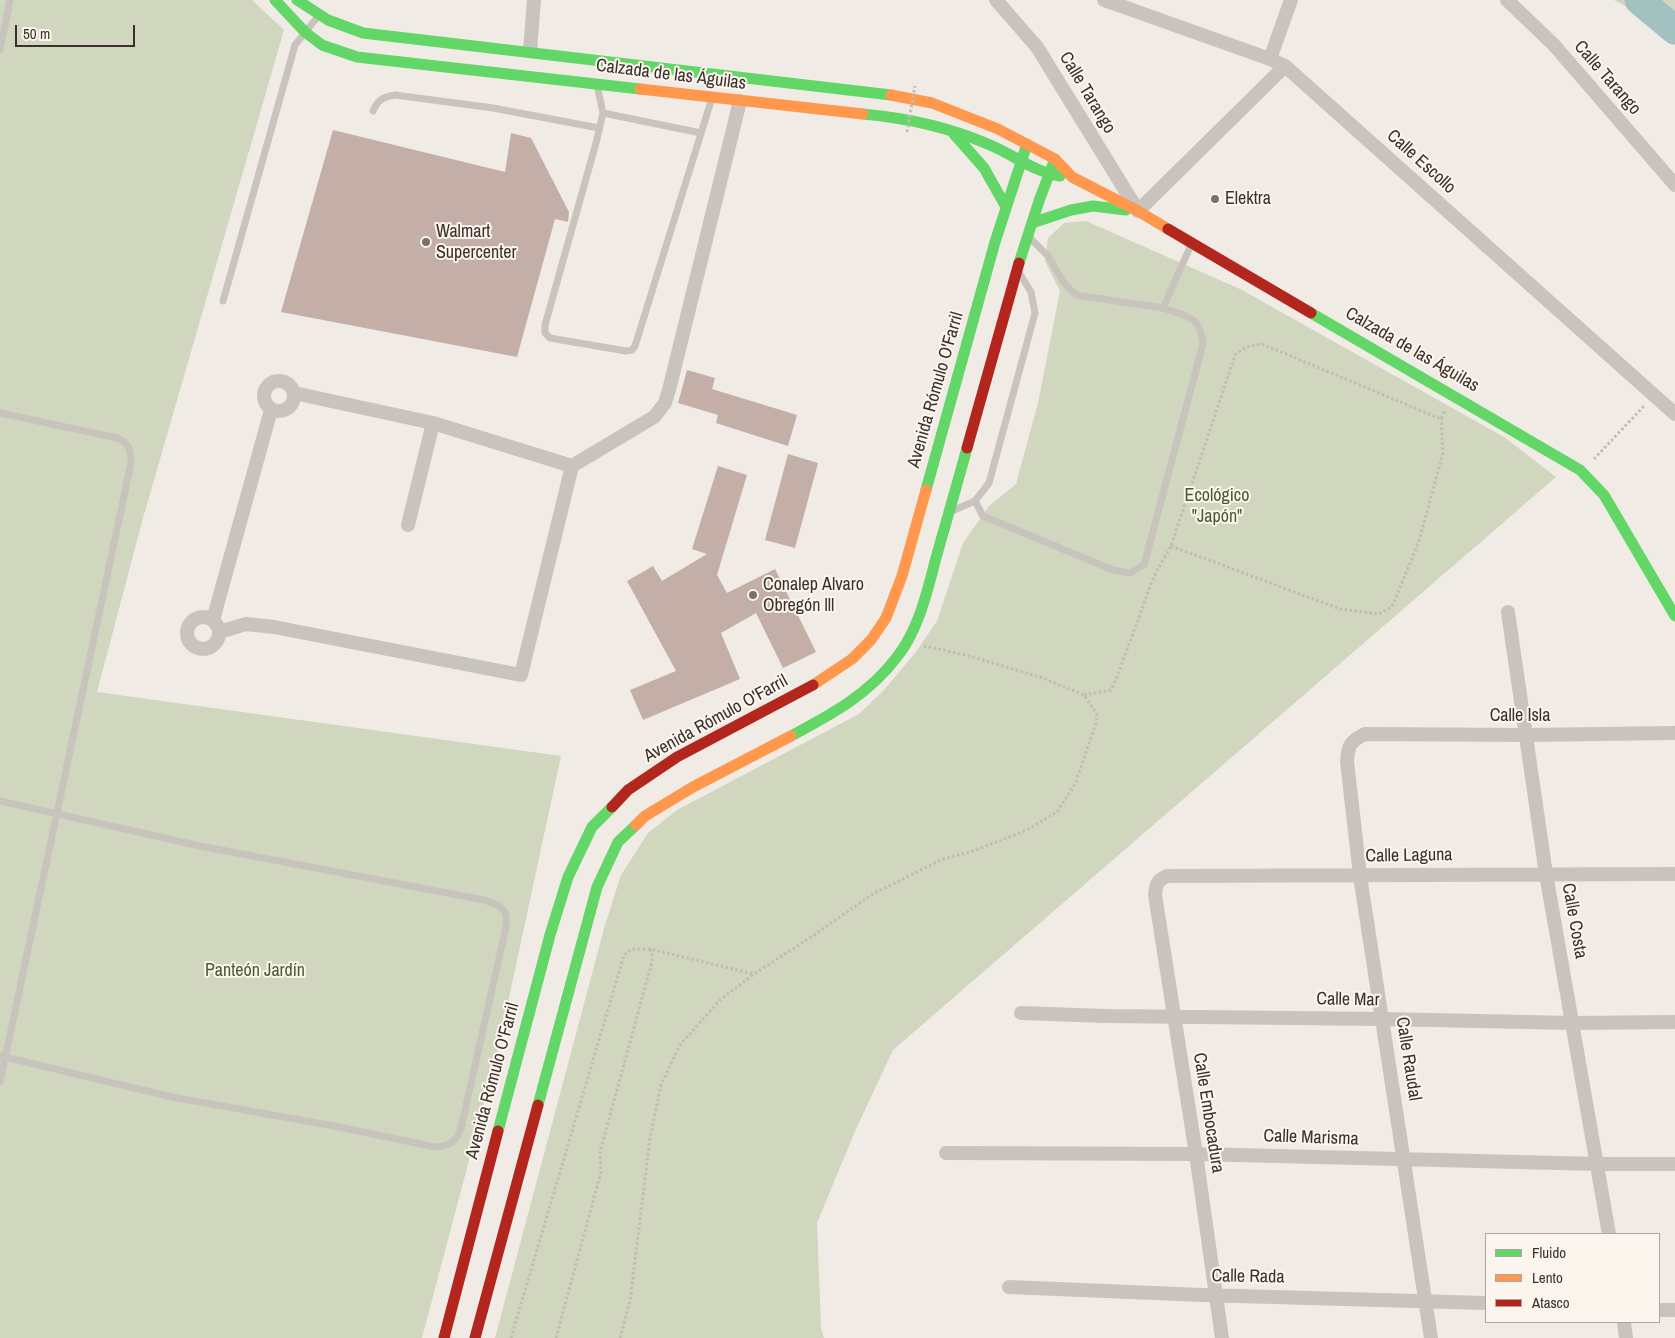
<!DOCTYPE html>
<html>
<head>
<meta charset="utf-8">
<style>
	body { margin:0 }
	#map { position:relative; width:1675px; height:1338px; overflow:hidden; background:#f0ebe5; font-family:"Archivo Narrow",sans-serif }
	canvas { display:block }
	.legend { position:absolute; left:1485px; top:1233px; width:175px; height:90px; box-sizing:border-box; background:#fbf5ee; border:1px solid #aea6a0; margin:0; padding:6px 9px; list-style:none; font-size:15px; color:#3b302b }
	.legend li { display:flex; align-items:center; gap:10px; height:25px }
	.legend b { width:25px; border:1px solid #aea6a0 }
	.scale { position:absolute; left:15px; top:25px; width:120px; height:22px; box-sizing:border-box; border:2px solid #3b302b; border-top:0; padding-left:6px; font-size:15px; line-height:18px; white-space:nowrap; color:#3b302b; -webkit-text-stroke:4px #fbf5ee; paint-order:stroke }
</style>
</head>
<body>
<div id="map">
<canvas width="1675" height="1338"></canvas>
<ul class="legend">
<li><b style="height:6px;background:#63d668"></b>Fluido</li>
<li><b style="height:6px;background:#ff974d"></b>Lento</li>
<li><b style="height:6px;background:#b3261e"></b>Atasco</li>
</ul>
<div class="scale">50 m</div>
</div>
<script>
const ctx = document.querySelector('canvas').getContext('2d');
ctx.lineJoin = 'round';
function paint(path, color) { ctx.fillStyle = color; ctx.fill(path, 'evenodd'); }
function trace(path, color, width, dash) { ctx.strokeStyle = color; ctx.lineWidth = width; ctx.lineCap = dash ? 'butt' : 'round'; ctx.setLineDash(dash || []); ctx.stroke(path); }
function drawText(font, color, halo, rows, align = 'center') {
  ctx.font = font + ' "Archivo Narrow",sans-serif'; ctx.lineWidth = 4; ctx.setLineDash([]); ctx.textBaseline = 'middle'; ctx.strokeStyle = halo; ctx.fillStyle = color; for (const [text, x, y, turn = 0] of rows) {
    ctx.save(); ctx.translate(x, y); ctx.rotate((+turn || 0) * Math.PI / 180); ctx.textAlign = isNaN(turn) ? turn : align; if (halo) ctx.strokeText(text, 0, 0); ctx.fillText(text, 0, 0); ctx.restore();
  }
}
const green = new Path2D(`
	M0 0H252L284 30 143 518 97 692 561 756 496 1058 422 1338H0Z
	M1614 0H1675V32Z
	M1086 221 1240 289 1504 437 1556 477 893 1050 856 1129 817 1223 821 1328 824 1338H495L605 925 621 875 648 833 677 810 859 714 884 690 915 653 937 621 963 543 989 506 1016 484 1038 403 1060 291 1045 261 1048 238 1064 223Z`);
const river = new Path2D(`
	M1639 0 1675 30`);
const building = new Path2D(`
	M333 130 505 172 511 133 531 138 569 212 568 222 555 219 517 357 281 312Z
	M687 370 715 378 712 389 797 415 788 446 716 423 718 415 678 403Z
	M788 454 818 463 795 548 765 540Z
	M718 466 747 475 717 575 727 593 775 569 816 652 783 668 756 613 721 633 740 679 643 720 630 690 676 671 627 581 653 566 662 581 707 554 692 549Z`);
const path = new Path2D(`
	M1594 459 1645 405
	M1171 546 1340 609 1379 614 1392 607 1419 541 1443 453 1441 419
	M1084 695 1111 690 1117 677 1154 576 1171 546 1235 355 1246 347 1262 344 1441 419 1445 410
	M511 1338 624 955 632 949H650L754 974
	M556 1338 601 1172 600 1152 653 958 650 949
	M620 1338 630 1301 650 1138 661 1085 680 1045 720 1000 754 974 805 941 873 894 943 859 973 851 1027 830 1057 812 1075 784 1096 723 1097 714 1084 695 1040 677 966 655 924 646`);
const lane = new Path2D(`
	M0 50 10 0
	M597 85 603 113 596 143 545 325V333L550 338 626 351 632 350 635 346 712 98
	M373 111C378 100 382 97 395 95L493 108 599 128
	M603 113 701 133
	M1030 238 1048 256 1064 283 1076 295 1163 308
	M223 301 295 45 319 15
	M0 413 117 438C130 444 130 449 131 463L0 1082
	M975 501 983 516 1113 570 1130 573 1144 565 1203 344C1200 315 1188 317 1163 308L1191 245
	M952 511 975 501 989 483 1035 313 1031 292 1020 274
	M0 801 200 846 484 900C501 906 508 907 506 927L461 1128C456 1142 450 1146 435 1147L334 1126 172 1097 0 1056`);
const street = new Path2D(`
	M996 0 1037 47 1138 211 1285 66
	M1104 0 1270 59 1285 66 1675 414
	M1507 0 1554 45 1675 185
	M530 51 534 0
	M1270 59 1291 0
	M264 396a15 15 0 1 1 30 0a15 15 0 1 1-30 0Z
	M294 393 433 423 572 466
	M408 525 433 423
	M1508 612 1546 874 1609 1234
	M187 633a16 16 0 1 1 32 0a16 16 0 1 1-32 0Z
	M213 620 271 410
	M219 632 246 624 274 627 521 675 572 466 654 417 665 403 670 386 740 101
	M1021 1013 1106 1016 1383 1019 1573 1023 1675 1022
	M946 1153 1196 1154 1598 1164H1675
	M1009 1287 1202 1295 1486 1303
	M1659 1310H1675
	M1624 1322 1626 1338
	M1222 1338 1196 1154 1155 895C1156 885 1157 880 1167 876L1675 874
	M1431 1338 1360 876 1347 761C1348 746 1350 741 1365 734L1526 735 1675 733`);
const fast = new Path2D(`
	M275 0 305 32 322 45 357 57 640 89
	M297 0 328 20 363 33 891 95
	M863 114C907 118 949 127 990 145 1014 155 1034 172 1060 176
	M954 134 984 168 1006 207
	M1032 223 1071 210 1093 206 1126 210
	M1019 263 1040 198 1055 159
	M1311 313 1580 470 1604 495 1675 616
	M926 490 995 242 1027 144
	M791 736C832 714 868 695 897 657 919 629 927 592 936 558 946 522 957 485 967 448
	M538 1105 597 887 618 842 636 825
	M498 1131 550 935 568 877 592 827 612 807`);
const slow = new Path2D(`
	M640 89 863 114
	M891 95 932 103 998 129 1055 159 1072 177 1138 211 1168 229
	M813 685 852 659 871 640 886 618 902 576 926 490
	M636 825 645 816 693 787 791 736`);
const jam = new Path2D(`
	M1168 229 1311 313
	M967 448 1019 263
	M612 807 628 790 677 757 813 685
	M444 1338 498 1131
	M475 1338 538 1105`);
const pathBridge = new Path2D(`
	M907 132 915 86`);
const markers = [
	[1215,199,5,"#7a716c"],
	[426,242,5,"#7a716c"],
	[753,595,5,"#7a716c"]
];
const streetNames = [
	["Calzada de las Águilas",671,75,7],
	["Calle Tarango",1607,78,49],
	["Calle Tarango",1087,93,59],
	["Calle Escollo",1421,162,42],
	["Calzada de las Águilas",1412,350,30],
	["Avenida Rómulo O'Farril",936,390,-74],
	["Calle Isla",1520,716],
	["Avenida Rómulo O'Farril",716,719,-29],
	["Calle Laguna",1409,856,-1],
	["Calle Costa",1574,921,80],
	["Calle Mar",1348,1000,1],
	["Calle Raudal",1408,1059,81],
	["Avenida Rómulo O'Farril",493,1081,-75],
	["Calle Embocadura",1208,1113,81],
	["Calle Marisma",1311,1138,2],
	["Calle Rada",1248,1277,1]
];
const poiNames = [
	["Elektra",1225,199],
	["Walmart",436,232],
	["Supercenter",436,253],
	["Conalep Alvaro",763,585],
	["Obregón lll",763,606]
];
const parkNames = [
	["Ecológico",1217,496],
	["\"Japón\"",1217,517],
	["Panteón Jardín",255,971]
];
paint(green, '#d1d6bf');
trace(river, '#a1c2c1', 29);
paint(building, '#c3afa7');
trace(path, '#c2bbb6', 3, [2.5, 2.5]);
trace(lane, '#c9c3be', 7);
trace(street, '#c9c3be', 14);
trace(fast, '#63d668', 11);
trace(slow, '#ff974d', 11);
trace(jam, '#b3261e', 11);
trace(pathBridge, '#c2bbb6', 3, [2.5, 2.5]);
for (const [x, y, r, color] of markers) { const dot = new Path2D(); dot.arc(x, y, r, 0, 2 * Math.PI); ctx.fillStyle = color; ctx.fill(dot); trace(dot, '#fbf5ee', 2); }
drawText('18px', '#3b302b', '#fbf5ee', streetNames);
drawText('18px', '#3b302b', '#fbf5ee', poiNames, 'left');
drawText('18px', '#4a5a2e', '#fbf5ee', parkNames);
</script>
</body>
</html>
